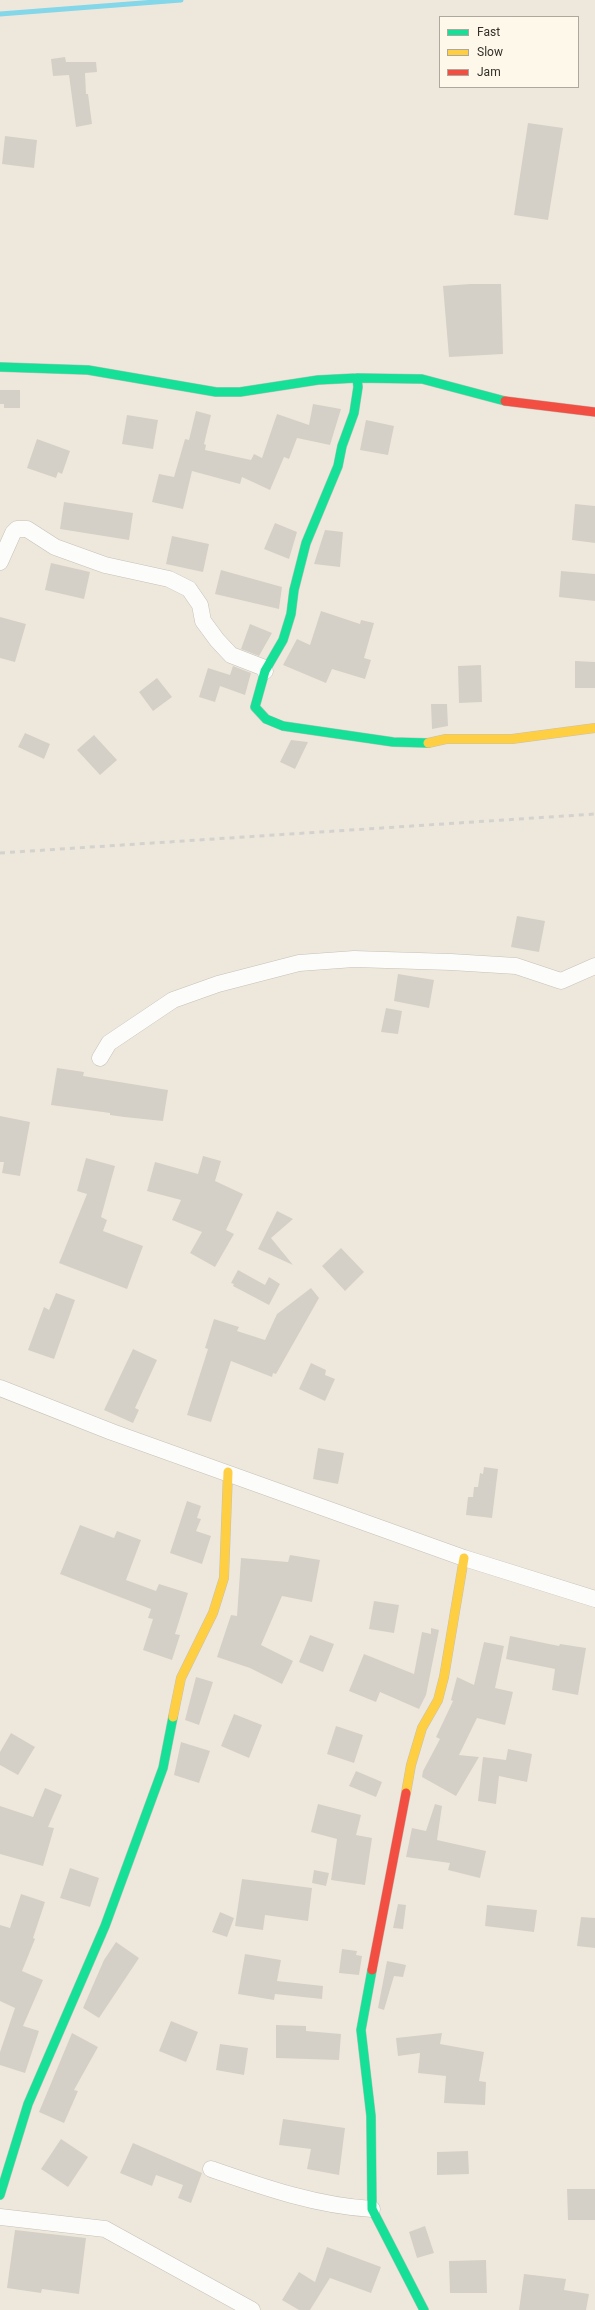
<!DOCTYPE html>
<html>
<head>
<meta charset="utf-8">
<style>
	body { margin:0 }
	#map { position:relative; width:595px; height:2310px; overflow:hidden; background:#eee8dc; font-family:Roboto,sans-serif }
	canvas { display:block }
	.legend { position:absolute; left:439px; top:16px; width:140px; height:72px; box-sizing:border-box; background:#fef8eb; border:1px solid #ada89d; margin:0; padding:5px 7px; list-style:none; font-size:12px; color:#343028 }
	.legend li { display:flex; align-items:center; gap:8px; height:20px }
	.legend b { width:20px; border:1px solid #ada89d }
</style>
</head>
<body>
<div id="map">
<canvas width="595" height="2310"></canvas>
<ul class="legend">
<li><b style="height:5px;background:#16e098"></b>Fast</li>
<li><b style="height:5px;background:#ffcf43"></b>Slow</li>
<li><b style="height:5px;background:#f24e42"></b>Jam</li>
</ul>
</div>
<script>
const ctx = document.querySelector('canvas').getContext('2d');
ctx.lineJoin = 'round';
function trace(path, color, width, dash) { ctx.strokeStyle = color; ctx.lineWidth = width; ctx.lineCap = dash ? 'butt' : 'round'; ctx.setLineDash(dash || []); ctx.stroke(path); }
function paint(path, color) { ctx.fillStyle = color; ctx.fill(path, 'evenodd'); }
const stream = new Path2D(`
	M0 14 181 0`);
const building = new Path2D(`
	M65 57 66 62H96L97 72 85 73 86 94H88L92 124 76 127 69 75 53 76 51 59Z
	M528 123 563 128 548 220 514 215Z
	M5 136 37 140 34 168 2 164Z
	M470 284H501L503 354 449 357 443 286Z
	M0 390H20V408H4V404H0Z
	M313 404 341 409 330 445 297 438 289 459 284 457 270 490 242 477 240 484 192 471 183 509 152 502 159 474 174 477 185 439 189 440 196 411 211 415 204 444 206 445 205 450 251 460 254 454 262 458 277 414 309 425Z
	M127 415 158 420 153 449 122 444Z
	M366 420 394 426 388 455 360 450Z
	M37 439 70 451 62 474 58 472 56 478 27 468Z
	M64 502 133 513 129 540 60 529Z
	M575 504 595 506V543L572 540Z
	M275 523 297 532 289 559 264 549Z
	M325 530 343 532 340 567 314 564Z
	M172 536 209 544 203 572 166 564Z
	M51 563 90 572 84 599 45 590Z
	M221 570 282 587 279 609 215 594Z
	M561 571 595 574V601L559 597Z
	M321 611 360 624 361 620 374 623 364 658 371 660 365 679 332 669 326 683 283 665 297 639 310 645Z
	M0 617 26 624 15 662 0 658Z
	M250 624 272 633 259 656 241 649Z
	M575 661 595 662V688H575Z
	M481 665 482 702 459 703 458 666Z
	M233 666 251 673 245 695 220 686 215 702 199 697 208 668 230 675Z
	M157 678 172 697 153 711 139 692Z
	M431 704H447L448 726 432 729Z
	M25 733 50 744 44 759 18 747Z
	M94 735 117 760 100 775 77 750Z
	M291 740 308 742 295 769 280 762Z
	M517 916 545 921 539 952 511 947Z
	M398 974 434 980 429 1008 394 1001Z
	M386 1008 402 1011 398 1034 381 1032Z
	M57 1068 84 1072 83 1076 168 1090 163 1121 124 1117 110 1115V1113L51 1105Z
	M0 1116 30 1122 20 1176 2 1173 4 1162H0Z
	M203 1156 221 1161 215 1181 243 1194 226 1230 234 1234 215 1267 190 1253 202 1232 172 1220 181 1200 147 1191 155 1162 198 1174Z
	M86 1158 115 1166 101 1217 107 1220 103 1231 143 1246 127 1289 59 1263 87 1194 77 1191Z
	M277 1211 293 1219 271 1238 293 1265 258 1249Z
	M341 1248 364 1272 345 1291 322 1266Z
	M238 1270 265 1285 269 1277 280 1284 269 1305 233 1286 234 1284 231 1283Z
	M311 1288 319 1298 276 1374 273 1373 272 1377 231 1361 211 1422 187 1415 208 1349 205 1348 214 1319 239 1327 237 1331 265 1340 277 1314Z
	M56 1293 75 1300 54 1359 28 1350 44 1307 49 1310Z
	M133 1349 157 1360 135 1408 139 1410 133 1423 104 1410Z
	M311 1363 326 1370 325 1375 335 1379 325 1401 299 1389Z
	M318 1448 344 1453 338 1484 313 1479Z
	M484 1467 498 1469 492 1518 466 1515 468 1497H473L474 1487H478L480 1473 483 1474Z
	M187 1501 201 1506 197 1518 201 1519 196 1531 211 1536 202 1564 170 1553Z
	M80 1525 114 1538 117 1531 141 1540 126 1580 156 1591 159 1584 188 1593 175 1634 180 1635 172 1660 143 1650 153 1619 148 1618 151 1609 60 1574Z
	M290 1555 320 1560 312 1602 282 1596 261 1645 293 1661 282 1684 250 1668 217 1657 231 1615 237 1616 241 1558 288 1562Z
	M374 1601 399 1605 394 1633 369 1629Z
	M431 1628 439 1630 426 1695 419 1709 380 1692 376 1702 349 1691 364 1654 414 1674 422 1632 431 1634Z
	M310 1635 334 1644 323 1672 299 1662Z
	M510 1636 559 1646 560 1644 586 1648 578 1695 552 1690 555 1669 506 1659Z
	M484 1642 504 1646 495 1688 513 1692 505 1725 477 1718 459 1755 479 1757 456 1796 422 1777 423 1771 440 1739 436 1737 453 1701 451 1700 457 1677 474 1685Z
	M196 1677 213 1682 199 1725 185 1720Z
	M234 1714 262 1725 249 1758 221 1746Z
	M336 1726 363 1735 354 1763 327 1754Z
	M11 1733 35 1747 18 1775 0 1765V1752Z
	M181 1742 210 1751 199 1783 174 1775Z
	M508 1749 532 1754 527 1782 499 1776 496 1804 478 1801 483 1757 506 1760Z
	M356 1771 382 1782 376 1797 349 1786Z
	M45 1788 62 1795 48 1827 54 1828 43 1866 0 1854V1806L33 1817Z
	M318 1804 361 1815 356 1835 372 1838 365 1885 331 1880 337 1839 311 1832Z
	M435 1804 442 1806 437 1840 486 1851 480 1878 448 1870 450 1863 406 1857 412 1828 426 1831Z
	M70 1868 99 1878 90 1907 60 1898Z
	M314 1870 329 1873 326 1886 312 1883Z
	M242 1879 312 1888 308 1921 265 1915 263 1930 235 1926Z
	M21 1894 45 1902 33 1938 35 1939 22 1971 43 1980 23 2026 39 2031 25 2073 0 2065V2052L15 2008 0 2001V1925L10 1928Z
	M398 1904 406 1905 403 1929 393 1928Z
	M487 1905 537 1910 534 1932 485 1926Z
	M220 1912 234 1918 227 1937 212 1932Z
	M581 1917 595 1918V1948L577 1946Z
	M116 1942 139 1958 99 2018 83 2008 104 1960Z
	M342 1949 357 1951 356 1955 362 1956 359 1975 339 1973Z
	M245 1954 281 1960 277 1981 323 1986 322 1999 275 1994 274 2000 238 1994Z
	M387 1961 406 1965 403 1977 394 1976 384 2010 378 2008Z
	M171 2021 198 2032 186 2062 159 2051Z
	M276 2025 306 2026V2031L341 2034 339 2060 276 2058Z
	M72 2033 98 2047 74 2090 78 2091 64 2123 39 2112Z
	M442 2033 440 2044 484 2052 479 2081 486 2082 485 2105 444 2103 446 2076 418 2073 420 2053 398 2056 396 2038Z
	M220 2044 248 2048 244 2075 216 2070Z
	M283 2119 345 2128 339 2175 307 2169 311 2149 279 2145Z
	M61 2139 88 2157 68 2187 41 2169Z
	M133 2143 202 2173 191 2203 178 2198 183 2185 156 2175 152 2186 120 2173Z
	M468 2151 469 2174 437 2175V2152Z
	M567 2189H595V2220H568Z
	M425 2226 434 2253 417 2258 409 2232Z
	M15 2230 86 2238 79 2294 42 2289 41 2293 7 2288Z
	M327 2247 381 2267 371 2293 330 2278 310 2310H299L282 2300 299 2272 315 2282Z
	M486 2260 487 2293H450L449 2261Z
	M524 2274 566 2279 564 2290 589 2294 586 2310H519Z`);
const street = new Path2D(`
	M0 562 13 533 17 529H27L55 547 105 565 169 579 189 589 200 605 203 621 217 640 231 655 262 667 265 671
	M100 1058 109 1043 173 1000 218 984 299 963 354 959 451 962 516 966 561 981 595 966
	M0 1388 112 1432 464 1558 595 1599
	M211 2169C263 2187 317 2206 372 2209
	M0 2217 105 2229 252 2310`);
const fast = new Path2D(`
	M0 367 88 370 216 392H240L318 380 357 378 422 379 505 401
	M357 378 358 387 354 413 342 446 338 466 306 543 294 590 291 614 283 640 265 671 255 707 266 719 283 726 393 742 428 743
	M372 1970 361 2030 371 2116 372 2209 424 2310
	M0 2195 28 2104 105 1926 163 1768 173 1717`);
const slow = new Path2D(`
	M428 743 446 739H512L595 728
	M173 1717 181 1678 213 1613 224 1578 228 1472
	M406 1793 411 1765 422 1728 438 1700 444 1677 464 1558`);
const jam = new Path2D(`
	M505 401 595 412
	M372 1970 406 1793`);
const rail = new Path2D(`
	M0 853 595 814`);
trace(stream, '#84d6e9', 5);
paint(building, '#d5d0c7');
trace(street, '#c5c0b7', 17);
trace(fast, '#c5c0b7', 10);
trace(slow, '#c5c0b7', 10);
trace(jam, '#c5c0b7', 10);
trace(street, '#fcfcfa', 16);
trace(fast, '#16e098', 9);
trace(slow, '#ffcf43', 9);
trace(jam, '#f24e42', 9);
trace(rail, '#d4d2ce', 3, [5, 5]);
</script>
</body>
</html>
